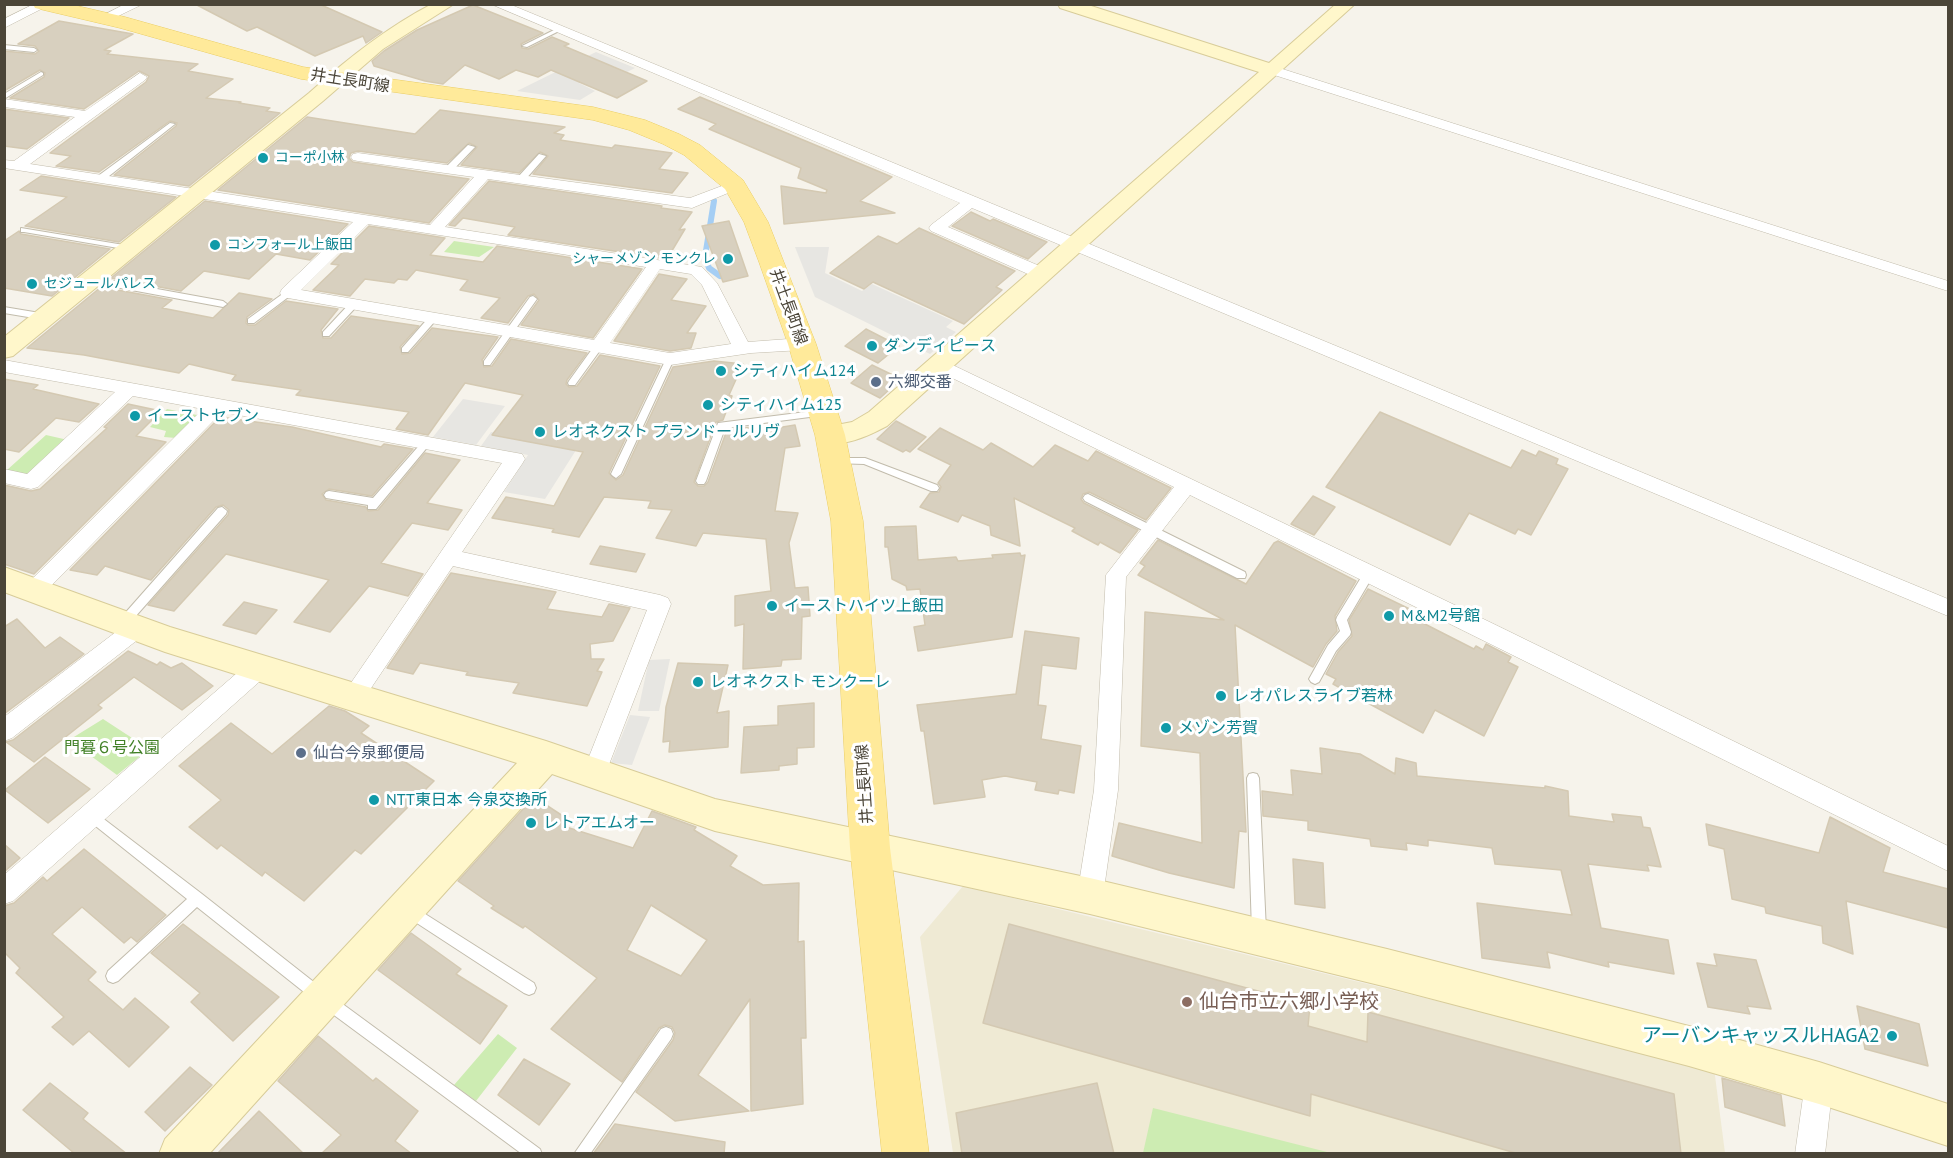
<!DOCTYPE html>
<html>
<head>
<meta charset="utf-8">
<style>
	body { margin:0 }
	#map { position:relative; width:1953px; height:1158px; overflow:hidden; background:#f6f3eb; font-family:"PT Sans",sans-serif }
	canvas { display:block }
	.frame { position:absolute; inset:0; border:6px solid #4b4538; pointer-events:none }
</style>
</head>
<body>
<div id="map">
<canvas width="1953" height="1158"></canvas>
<div class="frame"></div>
</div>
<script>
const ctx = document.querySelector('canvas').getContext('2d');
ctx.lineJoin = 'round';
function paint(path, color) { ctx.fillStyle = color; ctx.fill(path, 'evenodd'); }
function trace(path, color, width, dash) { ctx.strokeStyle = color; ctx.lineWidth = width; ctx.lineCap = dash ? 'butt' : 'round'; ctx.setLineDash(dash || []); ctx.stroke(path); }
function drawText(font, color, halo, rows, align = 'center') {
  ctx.font = font + ' "PT Sans","Noto Sans JP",sans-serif'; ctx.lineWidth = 6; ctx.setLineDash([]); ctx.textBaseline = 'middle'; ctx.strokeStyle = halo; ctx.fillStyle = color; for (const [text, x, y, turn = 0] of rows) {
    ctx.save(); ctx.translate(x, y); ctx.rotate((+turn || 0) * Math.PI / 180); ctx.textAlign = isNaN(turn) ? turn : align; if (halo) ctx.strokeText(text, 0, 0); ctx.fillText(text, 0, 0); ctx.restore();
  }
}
const education = new Path2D(`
	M963 886 1714 1068 1725 1153H953L920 937Z`);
const green = new Path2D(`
	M454 241 494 247 479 257 444 252Z
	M167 409 197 415 176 438 164 437 166 431 150 427Z
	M46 435 68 440 30 476 7 470Z
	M103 719 149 749 117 775 69 740Z
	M498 1034 517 1048 476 1101 454 1085Z
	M1153 1108 1331 1153H1143Z`);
const parking = new Path2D(`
	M596 52 635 68 627 72 613 66 579 83 595 91 580 100 517 91Z
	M795 247H829L825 273 862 291 872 284 953 321 946 327 956 332 930 354 815 297Z
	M463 399 505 406 476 445 433 437Z
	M491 432 578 447 545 499 504 492 528 455 481 446Z
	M670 659 659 711H638L649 660Z
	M630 715 650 717 632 765 611 763Z`);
const stream = new Path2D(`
	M714 201 705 257 709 268 720 276`);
const building = new Path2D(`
	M195 4H319L382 32 366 43 363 36 315 56 257 27 247 31Z
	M473 5 543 33 521 44 522 48 528 49 552 37 569 44 564 46 647 81 617 98 551 70 538 77 516 70 499 79 465 65 443 84 425 81 374 66 372 61 384 51 417 30Z
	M59 21 133 34 104 50 111 51 107 54 198 64 188 71 233 79 206 98 241 102 239 103 270 108 266 111 280 113 189 186 114 175 176 126 177 123 170 121 99 172 56 166 71 156 50 153 146 82 149 76 139 71 84 109 10 98 44 77 45 73 40 70 4 91V51L35 54 39 51 35 46 18 44Z
	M700 97 892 177 860 201 895 213 784 224 781 186 826 193 827 190 798 178 801 168 709 129 716 124 678 109Z
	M4 109 69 118 27 149 4 146Z
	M440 110 565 127 554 133 564 135 560 140 612 148 615 145 672 153 659 169 688 173 672 193 533 174 548 156 540 152 519 173 461 165 477 147 469 143 447 163 358 151 351 153 349 158 353 162 469 179 429 223 218 190 307 117 415 134Z
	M41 176 176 197 119 242 25 226 67 197 20 190Z
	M489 181 662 206 661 208 692 212 679 230 685 229 667 259 508 235 515 227 463 218 455 226 449 225Z
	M205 201 348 224 310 260 276 254 249 279 204 271 181 291 111 278Z
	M971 212 990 221 993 219 1047 242 1028 259 952 226Z
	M729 221 748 276 723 282 702 226Z
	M369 226 445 238 430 255 483 262 497 246 642 269 593 338 521 325 539 300 534 294 528 296 508 323 481 318 500 298 460 290 468 280 416 270 407 280 398 279 394 283 365 279 350 296 313 290 339 265 331 264Z
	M919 228 1015 271 996 287 1002 290 964 324 873 282 864 289 830 273 878 236 897 244Z
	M19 231 21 234 110 249 52 296 4 288V241Z
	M659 274 687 279 671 300 706 306 687 333H696L691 348 670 351 614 341Z
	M101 287 172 300 162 308 213 318 239 293 272 299 247 317 246 323 248 325H255L286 301 338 309 321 330 323 338H331L351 316 419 326 400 347 402 354 410 353 432 328 498 337 482 360 484 367 492 366 511 339 587 353 567 380 566 384 569 387 577 386 600 355 660 366 609 473 616 480 623 475 673 367 714 361 743 364 729 395 732 396 723 420 716 422 694 482 698 486H704L708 482 727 430 752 427V432L795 425 800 446 785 448 775 511 798 513 789 543 795 588 808 587 810 616 802 617 801 659 782 660 781 666 743 669 744 624 735 626V596L771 591 766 539 703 533 696 546 656 538 672 510 648 508 651 501 604 497 579 537 552 532 554 529 492 518 506 497 554 506 583 452 492 435 523 395 465 383 428 435 396 429 409 412 296 395 301 390 232 380 236 375 189 364 179 373 84 355 27 348Z
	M866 329 899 346 878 363 845 346Z
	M872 365 901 379 880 398 851 383Z
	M4 379 38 385 33 389 99 404 79 422 56 418 19 452 4 449Z
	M128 404 161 411 136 436 166 442 34 574 4 564V485L31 491 40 489 107 428 104 427Z
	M1380 412 1511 468 1522 450 1536 456 1539 451 1558 459 1556 464 1568 469 1531 535 1518 529 1515 534 1469 513 1450 545 1326 487Z
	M220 417 292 427 381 447 384 444 413 449 372 496 329 489 322 494 326 500 366 507 368 511 378 510 425 453 460 460 427 503 462 510 448 530 412 523 381 563 423 574 408 596 369 586 330 632 294 622 329 580 226 554 174 611 148 605 228 515 229 510 223 505 216 507 151 580 105 566 97 575 70 570Z
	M896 421 926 437 910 452 906 450 903 452 877 439Z
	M940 428 983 450 991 443 1033 467 1055 445 1088 461 1096 451 1171 488 1146 520 1089 492 1083 494 1081 499 1084 503 1138 530 1120 553 1100 542 1098 545 1072 531 1075 528 1014 498 1020 546 991 535 990 526 962 515 958 522 920 507 930 493 939 492 941 487 938 483 951 465 918 449Z
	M1313 496 1335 507 1314 535 1291 524Z
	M916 526 918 560 956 557 958 561 993 558 992 555 1020 553 1021 556 1025 555 1012 637 918 651 914 627 925 625 920 589 907 590 906 586 892 579 888 547H885V527Z
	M1158 540 1246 584 1274 543 1278 541 1356 581 1335 616 1337 631 1326 644 1313 667 1235 625 1246 832 1239 831 1234 888 1169 873 1112 856 1119 823 1202 843 1200 753 1141 746 1145 612 1224 620 1138 575 1145 566 1140 563Z
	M600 546 645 554 636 572 590 564Z
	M451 573 556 592 547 609 602 617 609 604 630 608 613 641 590 644 591 659H604L597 671 602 672 587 706 513 693 519 683 466 675 468 672 420 663 413 674 387 668Z
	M1368 589 1420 614 1417 620 1474 649 1476 646 1483 650 1486 644 1511 657 1508 662 1518 667 1484 736 1435 710 1423 733 1333 684 1336 679 1326 674 1338 652 1352 636 1349 620Z
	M244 602 277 610 256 634 223 625Z
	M17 619 45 648 60 637 84 654 4 714V627Z
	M1025 631 1079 638 1076 669 1042 665 1038 705 1046 706 1041 739 1081 746 1074 793 1059 790 1058 794 1035 790 1037 782 1005 776 982 780 985 797 934 804 924 731H921L917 705 1016 694Z
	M128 651 157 665 160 662 171 668 182 663 213 686 182 710 134 677 98 705 102 708 34 762 6 742 13 740Z
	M678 663 728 665 717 713 729 711 728 747 669 752 670 741 663 742 666 707Z
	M814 703V747L797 748V764L779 766V770L741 773 744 727 778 725V706Z
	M329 706 345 711 369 726 361 733 434 781 361 854 355 850 304 901 265 872 262 876 221 845 217 849 189 827 221 800 179 766 231 723 272 754Z
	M1320 748 1360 754 1395 774 1396 758 1416 763 1417 776 1545 788V786L1568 791 1569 816 1614 822 1612 814 1641 817 1643 827 1650 828 1661 867 1647 865 1649 871 1588 864 1601 928 1668 940 1674 974 1608 962 1609 967 1547 952 1550 968 1482 958 1477 903 1572 915 1561 870 1495 864 1492 848 1428 840V846L1406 843 1407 850 1371 846 1370 839 1308 830V821L1263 816 1262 791 1293 795 1291 770 1322 774Z
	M45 757 90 789 48 823 5 790Z
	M534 797 569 820 563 826 633 848 652 811 696 827 694 830 737 856 730 866 763 885 799 883 798 942 804 941 806 1038H801L803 1104 751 1111 750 999 698 1075 749 1111 675 1121 636 1092 673 1040 675 1033 672 1027 665 1025 659 1028 622 1082 551 1029 597 978 525 926 523 928 491 908 494 906 458 881ZM651 905 707 940 681 976 627 950Z
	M1830 817 1890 848 1883 872 1948 889V928L1846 901 1853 954 1823 943 1822 926 1766 913 1765 907 1732 899 1724 849 1709 845 1706 824 1819 853Z
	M4 844 20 858 4 872Z
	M84 849 166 915 137 942 131 937 124 943 82 907 52 934 96 972 88 980 123 1010 135 998 169 1027 129 1067 89 1031 73 1045 52 1027 64 1017 16 973 20 968 4 952V906L14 903 43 877 47 881Z
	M1293 859 1323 863 1325 908 1295 904Z
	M183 924 279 997 233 1041 191 1002 200 993 151 953Z
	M1009 924 1310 1005 1308 1026 1367 1042 1368 1012 1674 1094 1681 1154H1519L1311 1094 1310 1116 983 1023Z
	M411 933 461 969 456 974 507 1006 480 1044 378 970Z
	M1714 954 1756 960 1771 1009 1747 1006 1750 1014 1708 1007 1697 963 1717 966Z
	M1857 1006 1919 1024 1928 1066 1865 1049Z
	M318 1036 373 1081 376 1078 418 1111 395 1141 412 1154H321L341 1135 278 1081Z
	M524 1059 570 1084 539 1125 498 1095Z
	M190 1067 212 1085 165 1131 145 1112Z
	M1722 1078 1781 1095 1785 1126 1725 1107Z
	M50 1083 88 1113 83 1119 127 1154H75L23 1110Z
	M1097 1083 1114 1154H962L956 1113Z
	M259 1111 304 1154H217Z
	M615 1124 725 1142 724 1154H593Z`);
const lane = new Path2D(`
	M556 29 561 30 527 47 522 46Z
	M4 45 34 48 37 50 34 52 4 49Z
	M41 72 43 73V75L4 99V94Z
	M170 123 175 124 104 180H98V176Z
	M468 145 475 147 452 171H446V167Z
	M539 154 546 156 524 181H518V177Z
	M21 228 130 246 134 248 130 250 24 232H21Z
	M91 277 223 301 227 304 223 307 88 282 87 280Z
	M288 290 291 291V295L254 323H248V319Z
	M533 296 537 299 490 365H484V361L530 297Z
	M354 301 357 302V306L329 336H323V332L351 302Z
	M4 307 46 314 50 317 46 320 4 313Z
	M433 315 437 318 436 320 408 352H402V348L430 316Z
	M598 344 602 347 601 349 575 385H569L568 383 569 381 595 345Z
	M670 356 674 359 621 474 616 478 613 476 611 474 666 359Z
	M822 410 825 411 827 413 825 415 725 428 706 481 704 484H698L696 481 718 423Z
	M427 439 430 440 432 442 430 444 376 509H368V505L326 498 324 495 326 492 329 491 373 498 424 440Z
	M837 458H865L937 485 939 488 937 491H931L864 464 834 463 832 461 834 459Z
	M1088 494 1245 572 1246 575 1245 578H1237L1085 501 1083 498 1085 495Z
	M222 507 227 511 226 514 127 626H119L118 623 119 620 218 508Z
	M1369 570 1373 571 1374 574 1347 620 1351 632 1350 635 1336 651 1319 682 1315 684 1311 682 1309 679 1328 645 1340 631 1336 620 1337 617 1365 571Z
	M1253 773 1257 774 1259 778 1266 931 1264 936 1259 938 1254 936 1252 931 1247 778 1249 774Z
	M92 810 202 894 329 994 540 1149 542 1154H522L319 1004 197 907 118 981 113 983 108 981 106 976 108 971 187 899 88 820 86 816 88 812Z
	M411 905 534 983 536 988 534 993 529 995 524 993 406 916 404 911 406 906Z
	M666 1027 671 1029 673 1034 671 1039 590 1154H574L661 1029Z`);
const street = new Path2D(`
	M34 4 49 5 4 28V19Z
	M125 4H143L108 21 104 22 98 18Z
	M491 4H509L1948 599V616L972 208 948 227 1049 270 1051 274 1049 278H1037L931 231 929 228 931 225 960 203Z
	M1273 66 1948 281V291L1268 73 1266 70 1268 67Z
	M140 73 147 77 145 80 30 164 430 225 474 177 358 161 353 160 351 157 353 154 358 153 690 198 735 181 742 185 740 188 692 208 488 179 445 227 702 267 717 283 748 342 802 338 808 340 811 344 808 348 802 350 751 353 670 365 288 298 282 297 280 293 282 289 353 222 4 168V160L14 161 75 117 4 107V99L85 111ZM368 224 646 267 594 340 301 290ZM660 269 691 274 702 285 731 344 670 353 610 343Z
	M940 359 1461 608 1948 846V871L1190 495 1126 577 1118 790 1103 896 1099 905 1090 909 1081 905 1077 896 1094 790 1106 575 1174 487 934 369 931 365 934 361Z
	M4 360 522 454 525 459 522 464 462 552 660 595 668 598 671 604 603 780 595 783 587 780 583 772 647 610 453 566 361 703 353 706 345 703 342 696 502 463 222 412 41 596 34 598 27 596 23 590 27 584 203 409 133 396 38 487 31 489 4 483V469L27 474 115 392 4 372Z
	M137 619 145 622 148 628 145 634 12 738 4 741V717L129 622Z
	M260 658 268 660 271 667 268 674 13 901 4 904V875L252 660Z
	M1819 1069 1829 1073 1833 1083 1825 1154H1795L1805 1083 1809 1073Z`);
const secondary = new Path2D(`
	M432 4H454L383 49 323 101 13 356 4 358V337L309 93C347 59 386 28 432 4Z
	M1058 4H1085L1269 63 1336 4H1355L887 426C868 436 843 448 821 442L817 435 821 428 852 422 869 412 1259 72 1060 8Z
	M4 567 170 627 546 741 715 799 1090 878 1387 949 1689 1026 1819 1062 1948 1104V1146L1819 1104 1689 1066 1387 987 1090 914 715 831 552 774 209 1154H159L165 1139 517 763 165 652 4 592Z`);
const primary = new Path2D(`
	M33 4H69L125 17 303 67 593 107 645 120 679 134 700 145 743 180 768 222 816 344 845 435 863 521 890 848 929 1154H882L850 848 831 521 815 435 788 344 759 262 744 222 725 189 684 155 663 144 629 130 593 120 301 79 120 28 35 8Z`);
const markers = [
	[263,158,6,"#0f9aa8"],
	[215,245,6,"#0f9aa8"],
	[728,259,6,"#0f9aa8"],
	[32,284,6,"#0f9aa8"],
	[872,346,6,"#0f9aa8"],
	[721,371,6,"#0f9aa8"],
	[876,382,6,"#5c6f8a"],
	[708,405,6,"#0f9aa8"],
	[135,416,6,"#0f9aa8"],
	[540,432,6,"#0f9aa8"],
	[772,606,6,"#0f9aa8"],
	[1389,616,6,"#0f9aa8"],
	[698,682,6,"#0f9aa8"],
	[1221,696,6,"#0f9aa8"],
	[1166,728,6,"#0f9aa8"],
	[301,753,6,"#5c6f8a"],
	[374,800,6,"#0f9aa8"],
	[531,823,6,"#0f9aa8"],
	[1187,1002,6,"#8d6e63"],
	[1892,1036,6,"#0f9aa8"]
];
const farCulturenames = [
	["コーポ小林",275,158],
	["コンフォール上飯田",227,245],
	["シャーメゾン モンクレ",716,259,"right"],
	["セジュールパレス",44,284]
];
const streetNames = [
	["井土長町線",350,81,9],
	["井土長町線",788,307,70],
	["井土長町線",865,784,-94]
];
const cultureNames = [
	["ダンディピース",884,346],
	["シティハイム124",733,371],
	["シティハイム125",720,405],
	["イーストセブン",147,416],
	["レオネクスト プランドールリヴ",552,432],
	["イーストハイツ上飯田",784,606],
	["M&M2号館",1401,616],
	["レオネクスト モンクーレ",710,682],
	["レオパレスライブ若林",1233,696],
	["メゾン芳賀",1178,728],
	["NTT東日本 今泉交換所",386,800],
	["レトアエムオー",543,823]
];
const serviceNames = [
	["六郷交番",888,382],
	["仙台今泉郵便局",313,753]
];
const parkNames = [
	["門暮６号公園",112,748]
];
const nearEducationnames = [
	["仙台市立六郷小学校",1199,1002]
];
const nearCulturenames = [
	["アーバンキャッスルHAGA2",1880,1036]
];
paint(education, '#efead4');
paint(green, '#cdecb2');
paint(parking, '#e7e6e2');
trace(stream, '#a5cef4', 6);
paint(building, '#d8d0bf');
trace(building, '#d4c9b2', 1.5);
trace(lane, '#c2bcac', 2);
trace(street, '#c2bcac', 1);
trace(secondary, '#d8cc99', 2);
trace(primary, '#eacd64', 1);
paint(lane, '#fff');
paint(street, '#fff');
paint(secondary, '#fff7cb');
paint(primary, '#ffea9a');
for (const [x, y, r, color] of markers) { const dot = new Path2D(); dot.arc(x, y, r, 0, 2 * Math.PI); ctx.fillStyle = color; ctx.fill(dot); trace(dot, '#fff', 2); }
drawText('14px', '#0d838f', '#fff', farCulturenames, 'left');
drawText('16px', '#4b4538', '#fff', streetNames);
drawText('16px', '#0d838f', '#fff', cultureNames, 'left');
drawText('16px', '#4e5e75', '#fff', serviceNames, 'left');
drawText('16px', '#428127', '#fff', parkNames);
drawText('20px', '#785e54', '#fff', nearEducationnames, 'left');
drawText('20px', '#0d838f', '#fff', nearCulturenames, 'right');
</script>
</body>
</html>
